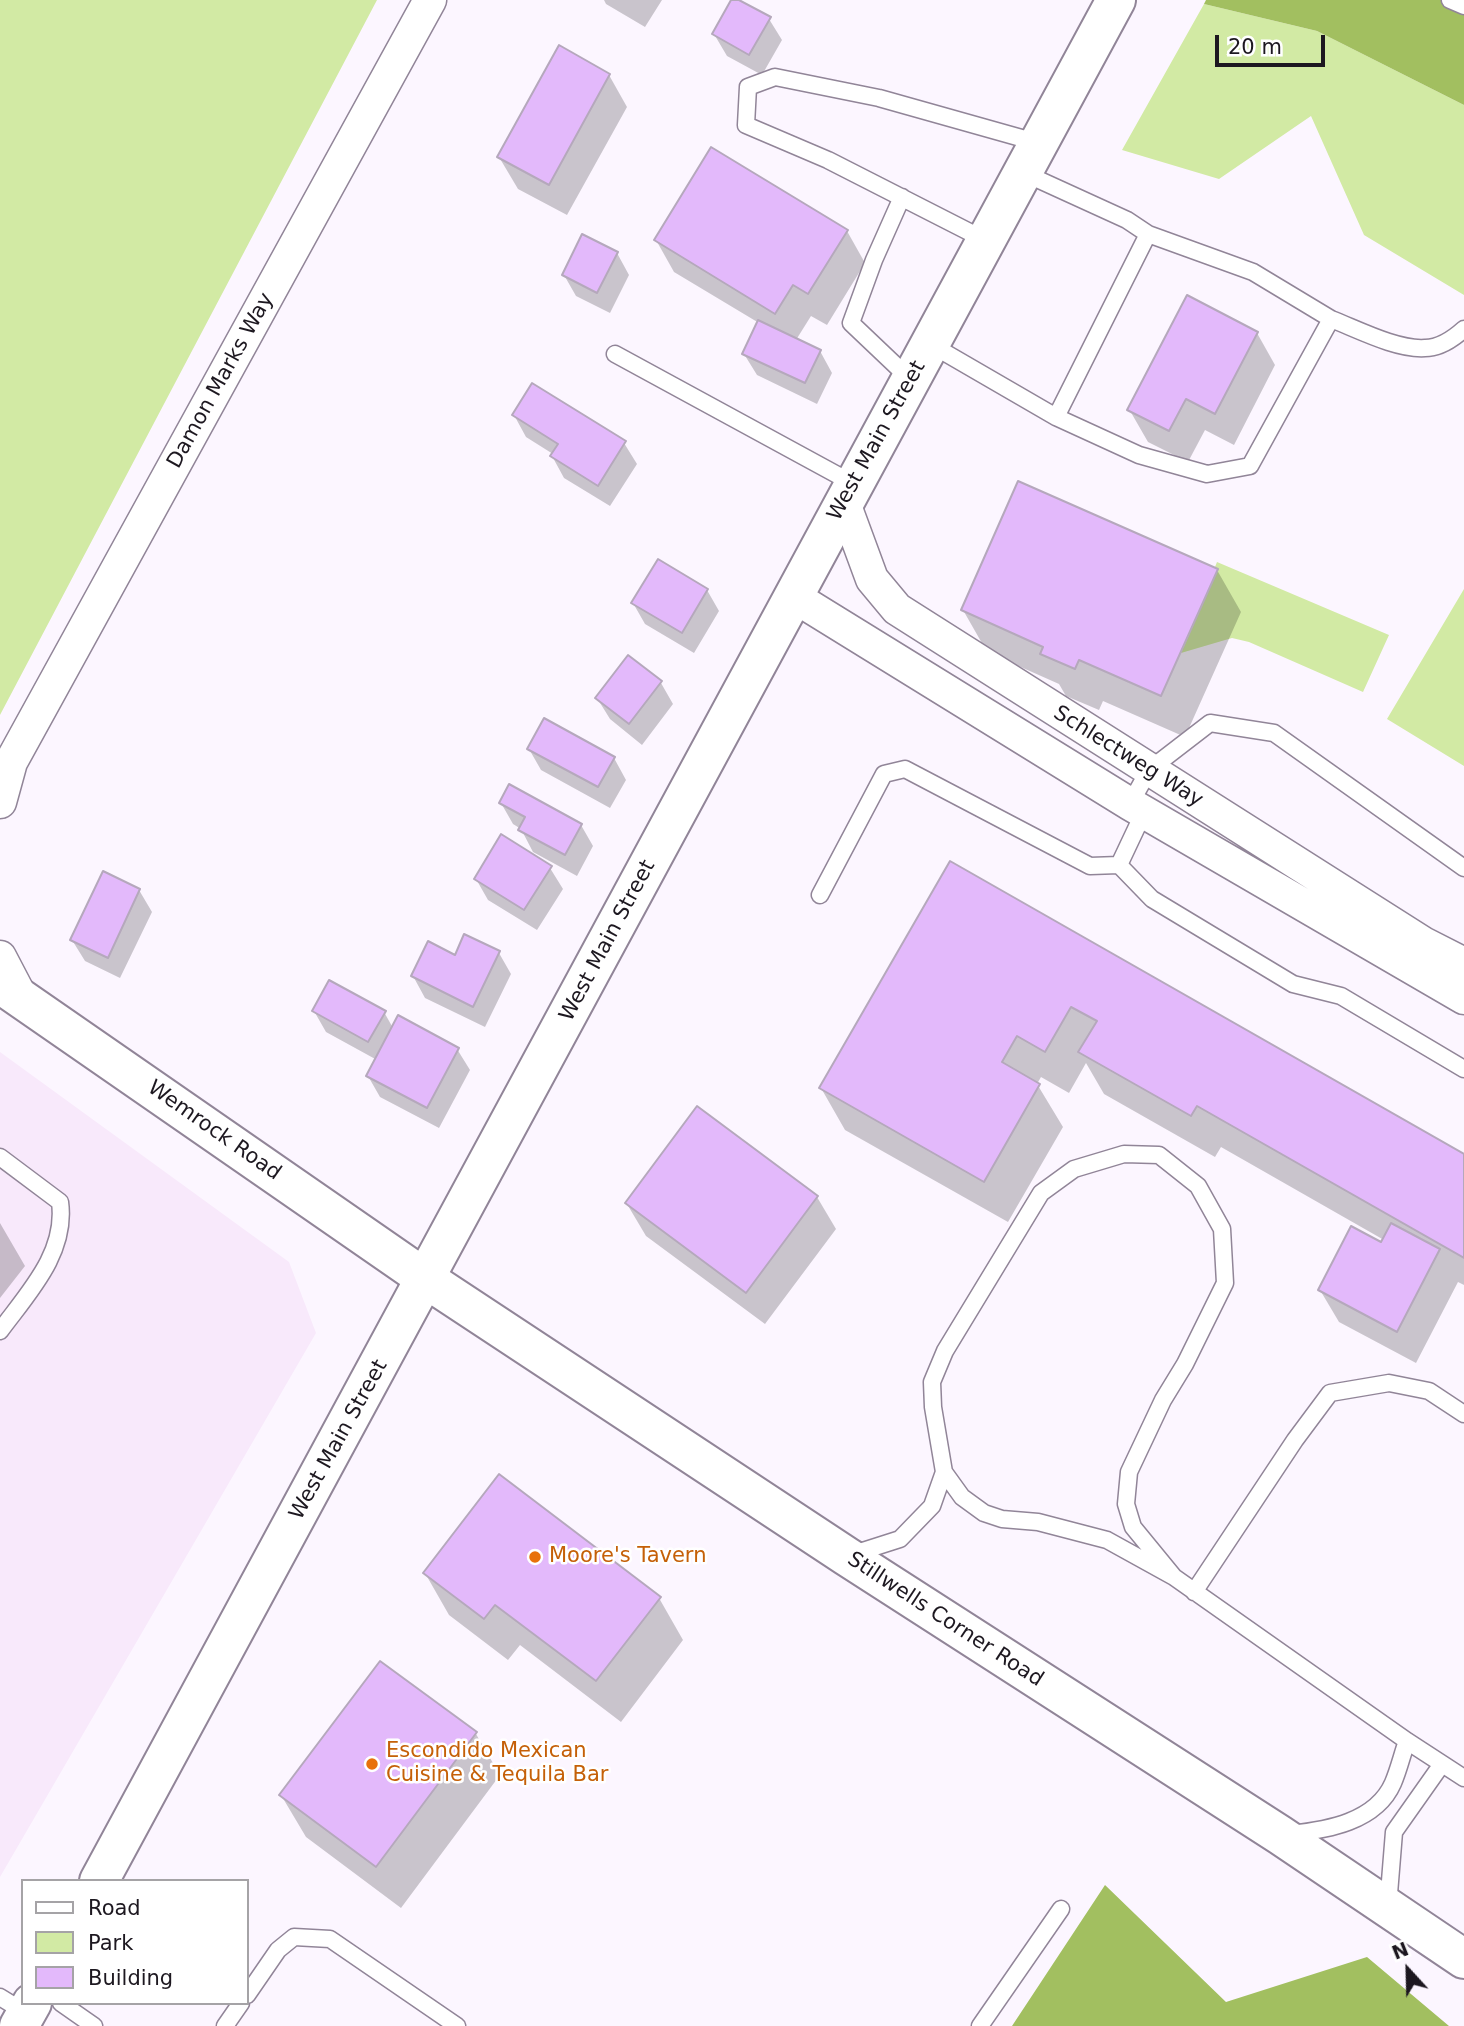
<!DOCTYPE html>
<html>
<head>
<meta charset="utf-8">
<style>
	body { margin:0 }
	#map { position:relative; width:1464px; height:2026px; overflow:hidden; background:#fcf6ff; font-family:"DejaVu Sans",sans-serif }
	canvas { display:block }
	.legend { position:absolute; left:21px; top:1879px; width:228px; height:126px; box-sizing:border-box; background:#fff; border:2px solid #a5a3a6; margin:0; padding:9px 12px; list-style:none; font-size:21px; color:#1d1820 }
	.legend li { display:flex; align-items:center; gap:14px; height:35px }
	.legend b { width:35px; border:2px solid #a5a3a6 }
	.north { position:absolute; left:1373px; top:1935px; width:70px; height:70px; -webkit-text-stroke:5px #fff; paint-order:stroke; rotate:338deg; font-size:19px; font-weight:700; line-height:28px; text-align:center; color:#1d1820 }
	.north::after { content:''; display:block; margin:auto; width:24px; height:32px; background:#1d1820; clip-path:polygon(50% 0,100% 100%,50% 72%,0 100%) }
	.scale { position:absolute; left:1215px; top:35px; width:110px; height:32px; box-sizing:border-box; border:4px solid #1d1820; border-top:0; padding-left:9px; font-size:21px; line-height:24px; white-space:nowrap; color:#1d1820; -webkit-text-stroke:5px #fff; paint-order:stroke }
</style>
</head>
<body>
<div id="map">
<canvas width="1464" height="2026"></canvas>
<ul class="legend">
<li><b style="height:9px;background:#fff"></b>Road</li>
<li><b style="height:19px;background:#d2eaa4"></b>Park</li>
<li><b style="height:19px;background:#e3b9fb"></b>Building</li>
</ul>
<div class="north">N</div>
<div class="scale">20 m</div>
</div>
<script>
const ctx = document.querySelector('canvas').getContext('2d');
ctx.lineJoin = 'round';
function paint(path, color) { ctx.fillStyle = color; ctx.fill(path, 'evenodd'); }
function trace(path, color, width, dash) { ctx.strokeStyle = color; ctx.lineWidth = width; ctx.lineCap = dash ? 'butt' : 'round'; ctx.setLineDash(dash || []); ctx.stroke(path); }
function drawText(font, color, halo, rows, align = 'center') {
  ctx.font = font + ' "DejaVu Sans",sans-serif'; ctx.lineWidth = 5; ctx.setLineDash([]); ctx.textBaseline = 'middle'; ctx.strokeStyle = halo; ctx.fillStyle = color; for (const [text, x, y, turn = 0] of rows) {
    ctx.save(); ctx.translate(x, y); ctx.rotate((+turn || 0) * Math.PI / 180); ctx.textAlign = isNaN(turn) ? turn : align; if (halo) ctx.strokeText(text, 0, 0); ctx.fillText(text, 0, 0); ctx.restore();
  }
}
const commercial = new Path2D(`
	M0 1052 289 1262 316 1333 0 1877Z`);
const green = new Path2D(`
	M0 0H377L0 715Z
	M1204 4 1317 31 1464 105V295L1364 235 1311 116 1219 179 1122 150Z
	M1217 562 1389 635 1363 692 1249 642 1232 638 1181 653 1218 569 1215 567Z
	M1464 589V766L1387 719Z`);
const forest = new Path2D(`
	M1206 0H1464V105L1317 31 1204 4Z
	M1105 1885 1226 2002 1367 1957 1449 2026H1012Z`);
const shadow = new Path2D(`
	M604 0H662L645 27 606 4Z
	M733 0 769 19 782 40 762 75 727 56 714 34Z
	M609 75 627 107 567 215 518 189 499 157Z
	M847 231 865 263 827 325 811 316 796 340 820 351 832 373 817 404 757 375 744 354 759 323 674 272 656 240Z
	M617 253 629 275 610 313 576 296 564 275Z
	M1257 333 1275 365 1234 445 1205 430 1188 462 1148 442 1129 409Z
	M514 415 624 443 637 464 610 506 564 478 552 456 553 454 526 437Z
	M1217 570 1241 612 1185 737 1103 701 1099 710 1066 696 1059 684 987 652 963 610Z
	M707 590 719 611 694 653 645 624 633 603Z
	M628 657 661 683 673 704 642 745 610 719 597 698Z
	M529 749 614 758 626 780 610 808 541 770Z
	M501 803 581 825 593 846 577 876 533 852 521 829 513 824Z
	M951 863 1464 1156V1285L1458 1282 1416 1363 1339 1322 1320 1290 1382 1245 1384 1240 1221 1147 1215 1157 1104 1094 1086 1063 1069 1093 1041 1077 1037 1084 1063 1127 1008 1222 845 1130 821 1088Z
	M550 868 563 889 537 930 488 900 476 879Z
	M139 890 152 912 120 978 85 961 72 940Z
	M499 953 511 974 485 1027 425 998 413 976 455 957Z
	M314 1011 384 1012 393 1028 457 1049 470 1070 439 1128 380 1097 368 1076 377 1060 326 1032Z
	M697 1109 817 1197 836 1229 765 1324 646 1236 627 1204Z
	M0 1223 25 1266 0 1298Z
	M425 1573 659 1598 683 1640 621 1722 520 1645 508 1660 449 1615Z
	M380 1663 476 1734 500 1775 401 1908 306 1837 281 1795Z`);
const building = new Path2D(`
	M731 0H739L771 17 749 55 712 34Z
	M559 45 610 74 549 185 497 157Z
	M711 147 848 230 808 294 793 285 775 314 654 240Z
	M582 234 618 252 597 293 562 275Z
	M1187 295 1258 332 1215 414 1186 399 1169 431 1127 410Z
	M758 320 821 350 805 383 742 354Z
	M532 383 626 441 598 486 550 456 558 444 512 415Z
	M1018 481 1218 569 1161 696 1079 660 1075 669 1040 654 1043 647 961 610Z
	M658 559 708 589 682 633 631 603Z
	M628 655 662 681 629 724 595 698Z
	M544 718 615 757 598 787 527 749Z
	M509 784 582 824 565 855 518 830 525 817 499 803Z
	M501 834 552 866 524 910 474 879Z
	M950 861 1464 1154V1258L1197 1106 1191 1116 1078 1052 1097 1021 1071 1007 1045 1052 1017 1036 1002 1062 1040 1084 984 1182 819 1088Z
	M103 871 140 889 108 958 70 940Z
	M464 934 500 951 473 1007 411 976 428 941 455 955Z
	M329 980 386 1011 368 1042 312 1011Z
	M398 1015 459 1048 427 1108 366 1076Z
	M697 1106 818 1196 746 1293 625 1203Z
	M1391 1223 1440 1249 1397 1332 1318 1290 1351 1226 1381 1242Z
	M499 1474 661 1597 596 1681 495 1605 484 1619 423 1573Z
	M380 1661 477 1732 376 1867 279 1795Z`);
const service = new Path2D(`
	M1450 0 1464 6
	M902 197 874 260 851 323 911 380
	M987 241 828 160 746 125 748 87 775 77 879 98 1039 143
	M1331 319C1357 329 1397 350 1425 348 1439 348 1454 338 1464 329
	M930 344 1056 417 1139 455 1207 474 1250 466 1331 319 1253 272 1148 234 1127 220 1024 173
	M615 354 854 484
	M1056 417 1148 234
	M1130 804 1149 770 1210 723 1274 733 1464 868
	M1119 865 1152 899 1293 984 1341 996 1464 1069
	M820 895 884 774 905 769 1090 866 1119 865 1144 812
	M0 1157 60 1202C67 1253 28 1293 0 1331
	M850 1555 900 1539 932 1506 944 1472
	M1174 1577 1133 1527 1126 1504 1129 1472 1163 1400 1185 1364 1225 1283 1222 1229 1198 1186 1159 1155 1124 1154 1074 1169 1041 1193 945 1351 932 1382 933 1407 944 1472 962 1497 984 1513 1002 1519 1038 1522 1107 1540 1174 1577 1407 1741 1464 1778
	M1194 1592 1295 1440 1330 1393 1389 1383 1429 1391 1464 1414
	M1290 1834C1327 1830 1376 1822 1393 1783 1399 1769 1402 1755 1407 1741
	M1388 1906 1394 1832 1442 1764
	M247 1995 278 1950 294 1937 330 1939 457 2026
	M0 1997 26 2013
	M61 2003 94 2026
	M225 2026 241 2003
	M980 2026 1061 1909`);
const minor = new Path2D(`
	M844 503 872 579 897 609 1423 943 1464 964
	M793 596 1130 804 1464 998
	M0 802 11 762 430 0
	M0 957 23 1001`);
const tertiary = new Path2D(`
	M0 984 426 1279 846 1556 1280 1835 1464 1959`);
const primary = new Path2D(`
	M99 1881 1116 0
	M19 2026 32 2003`);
const markers = [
	[535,1557,7,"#e8710a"],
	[372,1764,7,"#e8710a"]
];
const streetNames = [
	["Damon Marks Way",221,381,-61],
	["West Main Street",877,441,-61],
	["Schlectweg Way",1128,757,32],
	["West Main Street",608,941,-62],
	["Wemrock Road",214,1131,35],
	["West Main Street",339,1440,-61],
	["Stillwells Corner Road",945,1620,33]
];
const foodNames = [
	["Moore's Tavern",549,1557],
	["Escondido Mexican",386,1752],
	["Cuisine & Tequila Bar",386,1776]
];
paint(commercial, '#f8e9fb');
paint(green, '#d2eaa4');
paint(forest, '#a2bf60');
paint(shadow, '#0003');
paint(building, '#e3b9fb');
trace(building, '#b5a8bc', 2);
trace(service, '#918598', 19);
trace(minor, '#918598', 35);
trace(tertiary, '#918598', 42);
trace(primary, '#918598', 42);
trace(service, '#fff', 16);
trace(minor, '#fff', 32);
trace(tertiary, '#fff', 38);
trace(primary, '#fff', 38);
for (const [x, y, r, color] of markers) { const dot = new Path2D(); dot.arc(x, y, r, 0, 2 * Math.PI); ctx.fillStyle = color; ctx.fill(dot); trace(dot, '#fff', 2.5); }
drawText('21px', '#1d1820', '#fff', streetNames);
drawText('21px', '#c56008', '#fff', foodNames, 'left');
</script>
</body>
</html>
